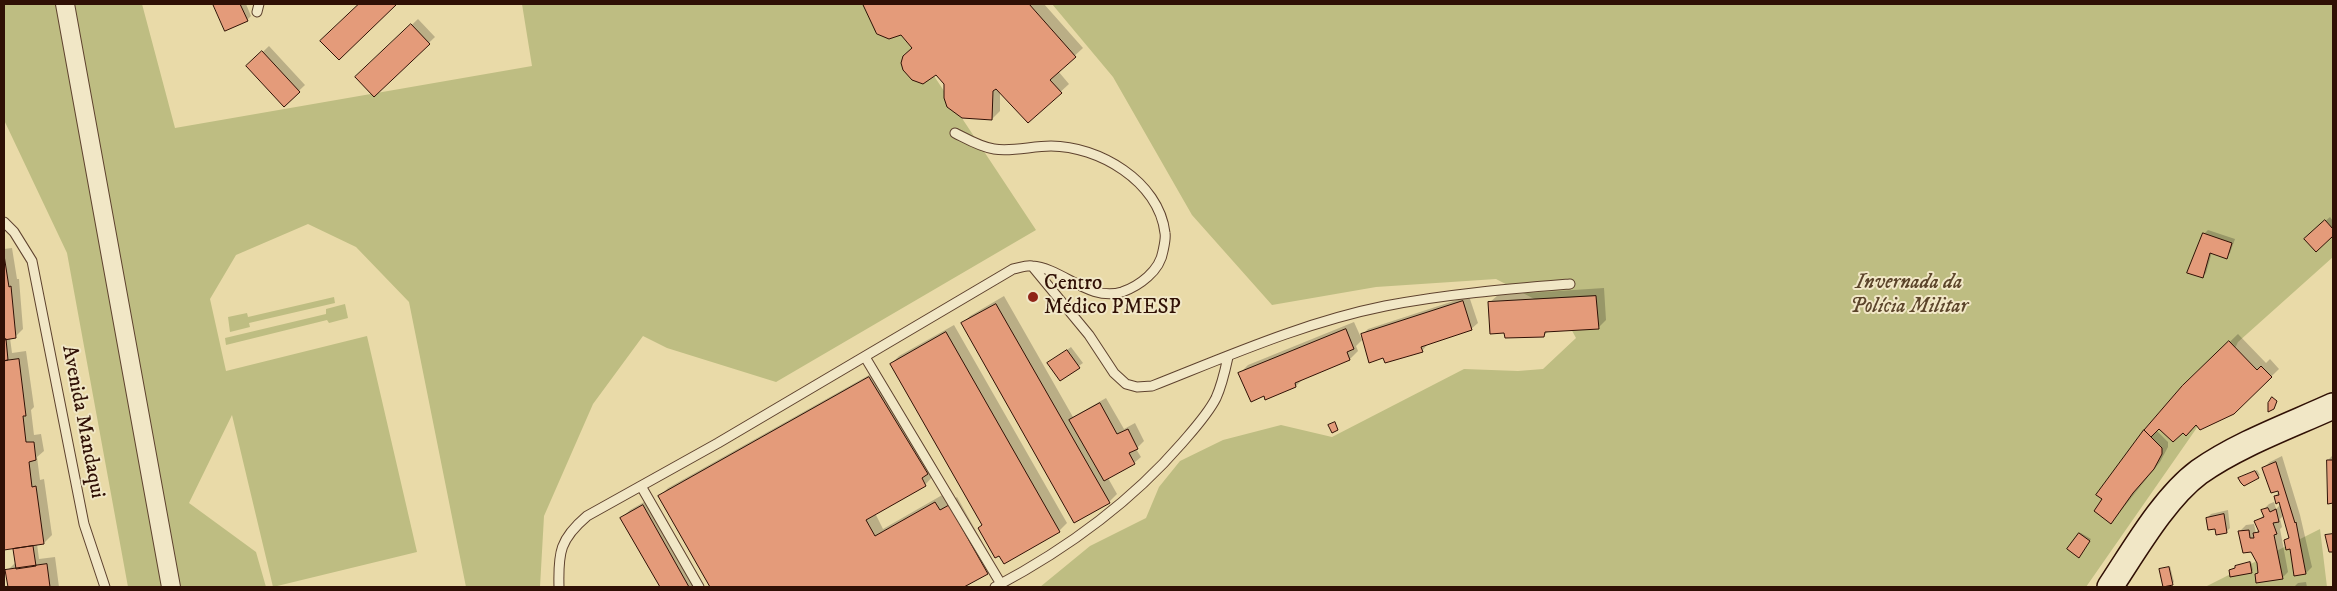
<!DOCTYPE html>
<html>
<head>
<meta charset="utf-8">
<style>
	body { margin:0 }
	#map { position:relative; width:2337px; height:591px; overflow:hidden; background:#e9daa8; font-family:"IM FELL DW Pica",serif }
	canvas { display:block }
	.frame { position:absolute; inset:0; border:5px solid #301005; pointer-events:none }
</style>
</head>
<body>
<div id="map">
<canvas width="2337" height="591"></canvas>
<div class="frame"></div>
</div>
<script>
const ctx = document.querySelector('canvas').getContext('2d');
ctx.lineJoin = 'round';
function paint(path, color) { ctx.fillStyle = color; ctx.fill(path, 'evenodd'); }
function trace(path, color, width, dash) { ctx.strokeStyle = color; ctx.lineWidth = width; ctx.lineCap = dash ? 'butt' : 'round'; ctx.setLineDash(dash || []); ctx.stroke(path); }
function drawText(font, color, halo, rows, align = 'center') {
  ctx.font = font + ' "IM FELL DW Pica",serif'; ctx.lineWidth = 4; ctx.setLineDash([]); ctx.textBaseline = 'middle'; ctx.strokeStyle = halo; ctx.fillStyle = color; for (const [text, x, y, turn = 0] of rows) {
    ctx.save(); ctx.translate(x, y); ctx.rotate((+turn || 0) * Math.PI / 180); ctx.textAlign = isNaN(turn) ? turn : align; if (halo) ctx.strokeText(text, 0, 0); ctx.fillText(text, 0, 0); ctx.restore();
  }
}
const green = new Path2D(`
	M4 4H142L175 128 532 66 522 4H896L891 11 1036 230 776 382 667 348 643 336 593 404 544 516 540 587H466L409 302 356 247 308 224 236 255 210 299 226 371 367 336 417 552 273 587 232 415 189 503 256 552 266 587H128L67 253 4 120Z
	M1052 4H2333V257L2238 342 2196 429 2086 587H1040L1090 546 1146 518 1159 487 1180 461 1223 440 1281 425 1332 437 1464 369 1518 371 1543 369 1576 338 1563 314 1496 279 1376 287 1272 305 1192 215 1113 77Z
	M334 297 335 303 249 323 250 327 230 332 228 317 247 313 248 317Z
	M345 304 348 318 329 323 327 320 226 345 225 338 326 314V309Z
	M2320 529 2327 587H2205Z`);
const shadow = new Path2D(`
	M214 4H246L251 16 247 20 226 29Z
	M865 4H1044L1083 48 1058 71 1069 84 1028 122 1000 92V111L992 119 945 83 901 33 875 31Z
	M418 19 435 37 374 95 357 77Z
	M269 46 305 85 284 105 248 66Z
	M2330 217 2333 221V234L2316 251 2309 235Z
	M2208 230 2235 239 2230 253 2226 257 2212 252 2206 273 2202 277 2204 234Z
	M12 248 17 279H19L23 329 15 337 10 338 12 353 26 351 34 407 31 410 34 435 41 434 44 451 37 457 40 480 44 479 52 535 44 543 37 544 39 559 55 557 59 587H9L7 571 16 562 14 547 4 549V249Z
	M1604 288 1606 320 1598 328 1549 331 1543 336 1505 332 1489 303 1498 295Z
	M1004 296 1073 417 1106 398 1124 429 1135 423 1144 441 1136 449 1141 457 1134 463 1108 478 1117 494 1109 502 962 324 970 316Z
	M1469 296 1478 323 1471 329 1428 344 1422 351 1384 357 1362 335 1368 329Z
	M1354 322 1362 340 1356 346 1358 351 1350 359 1303 379 1296 386 1265 395 1240 373 1248 365Z
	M954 325 1067 523 1059 531 983 524 891 364 899 356Z
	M2238 334 2266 363 2270 359 2279 369 2234 413 2196 423 2159 427 2156 430 2168 442V447L2160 462 2111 523 2096 511 2183 387Z
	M1071 347 1083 363 1060 379 1049 363Z
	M878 370 936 465 930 471 933 476 925 485 875 513 883 529 944 494 948 503 957 497 995 565 987 573 961 587H711L660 496 668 488Z
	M2282 456 2300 515 2312 567 2306 573 2286 540 2290 536 2284 515 2280 519 2282 527 2280 529 2288 572 2282 578 2256 574 2259 571 2258 563 2240 531 2246 525 2254 524 2256 533 2259 529 2256 522 2264 515 2263 510 2269 504 2274 502 2276 509 2281 504 2275 496 2279 492 2263 468 2270 462Z
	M2332 456 2333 502H2330L2328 460Z
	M2257 470 2260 475 2244 484 2242 477Z
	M651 498 702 587H661L622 518 630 510Z
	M2228 510 2230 528 2226 532 2216 528 2207 518 2211 514Z
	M2081 533 2091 539 2080 555 2079 534Z
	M2251 561 2253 570 2251 572 2236 566Z
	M2170 566 2174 582 2172 584 2161 570Z
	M2306 582 2307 587H2294L2298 583Z`);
const building = new Path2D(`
	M213 4H240L248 21 225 31Z
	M359 4H397L339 60 320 41Z
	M863 4H1029L1076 57 1050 80 1062 93 1028 123 996 89 993 91 992 120 962 118 947 107 944 98V84L936 75 923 84 912 80 903 70 901 63 903 56 912 48 901 35 889 39 877 34Z
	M411 24 430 44 374 97 355 77Z
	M262 51 300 92 284 107 246 66Z
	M2325 220 2333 229V236L2316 252 2304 239Z
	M2203 233 2232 243 2227 259 2210 253 2203 278 2187 273Z
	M4 255 9 287 11 286 16 338 4 340Z
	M1596 296 1599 329 1545 332 1544 337 1505 338 1504 333 1490 334 1488 302Z
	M1463 301 1472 330 1421 347 1423 352 1385 363 1383 358 1369 363 1361 334Z
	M996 304 1110 503 1074 523 961 323Z
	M1346 329 1354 349 1347 352 1350 360 1295 383 1296 387 1265 400 1264 396 1251 402 1238 373Z
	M946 332 1060 532 1004 564 999 556 995 558 978 528 982 525 890 364Z
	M6 339 8 360 4 361V340Z
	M2229 341 2257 370 2261 366 2272 377 2234 414 2200 430 2196 425 2186 436 2183 433 2173 442 2159 429 2151 437 2144 430 2182 386Z
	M1067 350 1080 368 1060 381 1047 363Z
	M19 359 26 416H23L26 442H34L36 460 29 462 32 487 36 486 44 544 4 550V361Z
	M869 377 928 474 922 478 926 486 866 520 875 536 935 502 940 510 949 505 988 574 964 587H710L658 496Z
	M2272 397 2277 401 2274 409 2268 412V403Z
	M1100 403 1117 434 1128 429 1138 449 1129 453 1135 464 1104 481 1069 420Z
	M1335 422 1338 430 1332 433 1328 425Z
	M2144 430 2162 448V454L2154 469 2133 493 2111 524 2094 511 2102 499 2096 495Z
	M2327 460H2333V503L2328 504Z
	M2276 462 2295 523 2296 522 2306 574 2294 576 2290 549 2286 550 2284 540 2289 538 2279 502 2276 504 2274 496 2279 495 2278 491 2271 493 2262 468Z
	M2255 471 2259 478 2244 486 2241 483 2238 478Z
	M643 505 689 587H660L620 518Z
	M2268 508 2270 512 2276 509 2279 522 2273 523 2277 534 2274 535 2283 579 2256 583 2255 574 2258 573 2257 563 2251 552 2243 553 2238 531 2249 530 2250 538H2254L2253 533 2259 532 2254 521 2264 517 2261 510Z
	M2224 514 2227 533 2216 535 2215 529 2208 530 2206 518Z
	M2079 533 2090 541 2079 558 2067 549Z
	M2333 534V552H2329L2325 535Z
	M33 546 36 566 16 569 13 549Z
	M2250 562 2252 573 2230 577 2229 570 2235 568V566Z
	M47 564 50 587H8L5 570Z
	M2169 567 2173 585 2163 587 2159 569Z`);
const service = new Path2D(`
	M257 12 259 4
	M4 222 14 232 32 261 84 524 105 587
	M1032 266 1089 335 1114 373 1126 384 1137 387 1152 386C1228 356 1305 322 1385 306 1446 294 1509 289 1570 284
	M865 357 1001 584
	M641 486 699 587
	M559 587C558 552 560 539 587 516L718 443 1013 269C1019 268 1026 265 1032 266 1062 268 1089 302 1122 292 1139 286 1160 271 1163 251 1164 246 1166 238 1165 233 1159 181 1098 146 1051 146 1032 146 1012 152 994 149 980 147 967 139 955 133
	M995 587C1065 550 1130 503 1182 443 1194 429 1208 414 1216 398 1222 385 1225 371 1228 357`);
const minor = new Path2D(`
	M65 4 171 587`);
const secondary = new Path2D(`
	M2110 587C2134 551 2164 498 2199 472 2239 444 2289 426 2333 406`);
const markers = [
	[1033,297,6,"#8f2418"]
];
const parkNames = [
	["Invernada da",1909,284],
	["Polícia Militar",1909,308]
];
const poiNames = [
	["Centro",1044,285],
	["Médico PMESP",1044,309]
];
const streetNames = [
	["Avenida Mandaqui",82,422,79]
];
paint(green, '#bebd82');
paint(shadow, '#0003');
paint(building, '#e49b7a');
trace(building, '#301005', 1);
trace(service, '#5e422e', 11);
trace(minor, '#5e422e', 20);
trace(secondary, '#301005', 28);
trace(service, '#f1e7c6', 9);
trace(minor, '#f1e7c6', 18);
trace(secondary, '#f1e7c6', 25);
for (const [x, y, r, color] of markers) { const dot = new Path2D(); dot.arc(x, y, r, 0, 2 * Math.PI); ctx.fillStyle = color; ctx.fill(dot); trace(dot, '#f1e7c6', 2); }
drawText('italic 21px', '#5b442a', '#f1e7c6', parkNames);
drawText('21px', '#301005', '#f1e7c6', poiNames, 'left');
drawText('21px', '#301005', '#f1e7c6', streetNames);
</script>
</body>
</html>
